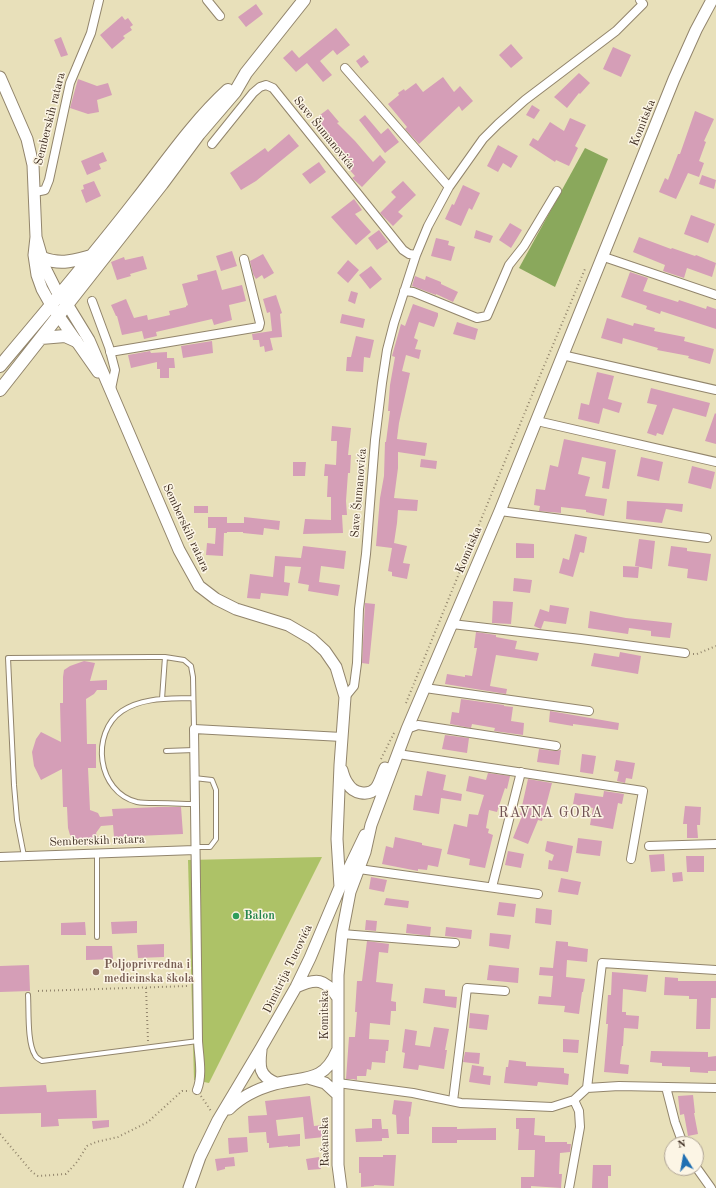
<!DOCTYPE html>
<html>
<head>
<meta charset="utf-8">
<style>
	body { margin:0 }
	#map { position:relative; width:716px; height:1188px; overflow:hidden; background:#e8e0ba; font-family:"Old Standard TT",serif }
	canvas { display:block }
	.north { position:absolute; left:664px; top:1136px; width:40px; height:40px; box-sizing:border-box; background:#fcf5e5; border:1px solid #afa495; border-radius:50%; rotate:349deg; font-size:11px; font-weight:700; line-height:16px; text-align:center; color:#3b2a1e }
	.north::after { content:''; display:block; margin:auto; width:14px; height:18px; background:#1f6fb2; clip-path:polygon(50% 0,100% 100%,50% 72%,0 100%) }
</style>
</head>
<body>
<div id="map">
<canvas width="716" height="1188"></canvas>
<div class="north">N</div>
</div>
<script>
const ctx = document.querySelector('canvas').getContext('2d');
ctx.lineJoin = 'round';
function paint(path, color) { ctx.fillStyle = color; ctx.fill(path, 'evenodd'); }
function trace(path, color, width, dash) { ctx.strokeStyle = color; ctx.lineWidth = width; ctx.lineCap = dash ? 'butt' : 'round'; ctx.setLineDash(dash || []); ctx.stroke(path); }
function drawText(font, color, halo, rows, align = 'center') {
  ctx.font = font + ' "Old Standard TT",serif'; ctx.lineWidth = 3; ctx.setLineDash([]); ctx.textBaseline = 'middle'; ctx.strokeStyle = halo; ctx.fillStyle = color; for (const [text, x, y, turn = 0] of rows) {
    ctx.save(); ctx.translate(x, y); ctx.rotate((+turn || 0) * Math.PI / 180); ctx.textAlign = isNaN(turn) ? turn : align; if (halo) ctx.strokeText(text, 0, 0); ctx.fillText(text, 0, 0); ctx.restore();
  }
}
const green = new Path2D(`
	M322 857 209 1083 194 1080 188 860Z`);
const forest = new Path2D(`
	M585 148 608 159 555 287 519 268Z`);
const building = new Path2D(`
	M256 4 263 14 246 27 238 17Z
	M122 16 125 20 128 18 133 25 130 27 132 30 123 36 125 38 112 49 100 35Z
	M336 28 350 45 337 55 333 50 320 61 332 75 323 82 307 63 296 72 283 58 292 50 299 58Z
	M61 37 68 55 61 57 54 40Z
	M511 44 523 58 511 68 499 55Z
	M613 47 631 55 621 77 603 69Z
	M364 55 369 62 361 68 356 61Z
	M579 73 590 83 580 94 579 93 567 108 554 97Z
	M443 77 454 92 460 86 473 101 462 111 459 106 419 144 405 129 407 127 388 104 399 95 398 93 404 89 405 91 416 83 423 92Z
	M78 79 97 86 108 83 112 95 97 100 99 112 88 114 70 108Z
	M532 105 540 110 534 119 526 115Z
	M328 109 339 122 337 123 355 141 373 162 380 155 386 162 362 187 352 178 355 176 338 157 341 153 312 121Z
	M695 111 714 119 704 141 706 142 699 161 704 163 699 177 688 173 676 199 659 192 665 178 668 180 678 154H680Z
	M365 115 381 134 388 128 399 142 385 153 359 120Z
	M570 118 586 125 575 146 578 148 569 166 556 160 555 162 529 145 533 138 538 141 550 122 564 131Z
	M289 134 299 146 256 181 241 190 230 173 265 148 268 152Z
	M498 145 518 156 511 168 503 163 498 172 487 166Z
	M103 152 107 161 99 164 101 169 87 175 81 161Z
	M319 162 326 172 310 184 302 174Z
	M702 175 716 180 714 189 699 184Z
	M94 181 101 196 86 203 81 190 84 189 83 185Z
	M403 181 416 195 398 212 403 216 393 226 380 213 396 197 391 192Z
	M463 185 480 193 472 210 469 208 461 226 445 219 452 204 454 205Z
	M354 199 362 210 355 214 371 232 356 245 331 217Z
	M691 215 715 224 708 243 684 234Z
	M510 223 522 230 511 248 499 240Z
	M379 230 388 242 377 250 368 238Z
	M476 230 493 236 490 243 474 238Z
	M639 237 671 249 672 248 695 256 696 255 716 263 712 277 687 268 684 278 663 271 665 265 633 252Z
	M436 238 449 241 448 245 455 247 451 261 431 256Z
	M232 251 237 266 221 271 216 256Z
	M263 254 274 273 264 279 262 275 256 279 253 274 250 261Z
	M143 256 147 269 130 274 131 276 117 280 111 262 124 257 125 260Z
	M348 260 359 270 348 283 337 273Z
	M371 266 382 279 370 289 359 275Z
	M216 270 222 290 242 285 246 301 229 305 232 320 214 325 212 319 156 332 157 336 144 339 142 331 122 335 117 316H116L111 305 126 299 134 318 147 315 148 320 170 315 169 311 186 307V306L188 305 182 284 198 280 197 275Z
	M630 272 648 278 643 291 678 302 679 300 706 309 707 306 716 309V329L661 311 660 314 646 309 647 306 621 297Z
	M415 276 425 280 426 276 441 282V284L458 292 453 302 436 294V295L412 286Z
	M351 291 358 293 355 304 348 301Z
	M276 295 282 313 280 314 282 337 270 338 273 350 265 352 264 346 260 347 259 340H253L252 334 272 331 270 312 267 313 263 299Z
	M413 304 438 313V316L434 327 419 322 414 338 418 340 415 349 421 350 419 359 406 355 402 371 410 373 399 423 397 439 427 443 425 456 398 452V468L394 498 418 500 417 511 398 510 397 523 394 543 407 546 403 563 410 564 407 579 392 576V572L388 571 392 548 376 546 380 498 384 476 385 442H386L390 411H388L390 385 395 357 392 356 401 324 405 326Z
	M342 314 365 319 363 328 340 323Z
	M607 318 633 326 634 323 655 328 654 331 685 337 684 341 714 349 710 364 688 358 689 356 657 350 658 348 623 338 622 344 601 338Z
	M457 322 478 329 475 340 453 334Z
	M356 336 374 340 370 358 364 357 363 372 346 371 347 357H351Z
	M212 341 213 353 183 358 181 346Z
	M150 351 151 353 167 352V358H174L175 368H169V378H160V369H157V362L131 368 128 355Z
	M597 372 614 376 608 399 622 403 619 413 603 408 599 424 578 419 581 403 589 405Z
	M651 388 710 403 706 417 673 408 663 435 657 433 656 436 647 433 657 405 647 403Z
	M715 413 716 414V444L705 441Z
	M332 426 351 428 348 455H351L350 473H348L346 501 347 515H342L343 533 303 534 305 519 331 520V497H327L328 476H324L325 464 336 465 337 441H331Z
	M564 439 616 450 609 489 602 488 606 462 582 457 578 474 590 477 585 496 607 499 604 516 586 512V510L561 507V513L539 511 540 506 534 505 536 489 545 490 550 465 558 467Z
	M641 457 663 462 659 481 637 476Z
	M421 459 437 461 436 469 420 467Z
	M293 462H306L305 476H293Z
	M692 466 715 472 711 489 688 483Z
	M627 501 683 504 682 512 666 509 662 523 626 519Z
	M194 506H208V513H194Z
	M208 517H227V523H244V517L280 521 279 530 264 528 263 535 243 533V532H227V533H224L223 556 206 555 207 543 215 544 216 528H208Z
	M575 534 587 537 584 553 580 552 573 577 559 573 563 558 569 560Z
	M639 539 655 541 652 569 635 566Z
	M516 543 534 544V558H516Z
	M303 546 346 551 344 569 321 566 319 582 340 585 338 596 308 591 309 585 298 583 301 567 285 566 284 582 290 583 288 596 261 593 260 599 247 598 250 574 273 577 275 556 301 558Z
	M671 546 687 548V551L711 554 707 581 687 578 688 569 668 566Z
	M623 566 639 567 638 578 623 577Z
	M514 578 532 580 530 593 513 591Z
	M493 601 513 602 511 624 492 623Z
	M365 603 375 604 369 664 362 663Z
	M550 605 569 608 566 624 544 621 541 629 534 626 540 609 549 612Z
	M590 611 626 618 672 623 670 638 651 636V631L629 628 628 634 588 628Z
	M476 632 496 635V637L517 641 515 649 539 653 537 661 496 655 490 686 507 689 506 694 445 684 447 674 465 677V675L472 676 477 648H474Z
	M620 652 641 656 638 674 591 666 594 653 619 657Z
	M84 661 95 663 90 681 107 680V690H97L94 694 86 699 87 744H96V768H88L90 810 98 813 100 817 113 816 112 809 158 807H181L183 834 114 837 113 825 101 826 96 833 101 844 89 846 79 843 70 835 68 828 67 807H63L62 769 41 780 34 766 32 752 36 739 41 732 61 742 60 703H63V677L64 670 70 666Z
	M461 699 504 705V706L513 707 511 721 524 723 523 735 494 731 495 728 472 724 471 728 450 724 452 712 459 713Z
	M550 711 619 723 618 730 573 724V726L549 722Z
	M445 735 469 738 467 753 442 749Z
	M539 749 555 751 561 750 559 765 537 762Z
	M582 754 596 756 593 774 580 772Z
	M616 760 635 763 632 779 626 778 625 783 617 781 619 772 614 771Z
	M427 771 446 775 443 790 462 794 461 801 441 798 439 814 413 810 415 795 422 796Z
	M488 773 510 776 507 789 505 788 497 812 489 810 486 828 489 829 488 833 493 835 485 868 469 865 470 859 447 854 454 824 467 827 469 814 478 815 484 795 466 791 469 776 486 780Z
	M528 779 552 783 542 821 538 820 528 844 513 838 522 816 520 815Z
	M604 791 624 794 622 804 618 803 613 829 590 825 593 808 573 804 575 793 603 797Z
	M685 806 701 807 700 825H697L698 838H687V824H683Z
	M395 837 422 843V845L442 849 438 867 428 865 427 870 418 869V871L382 864 386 846 393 848Z
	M578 838 602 841 600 856 576 853Z
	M547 841 573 846 568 872 548 869 549 860 552 861 554 855 545 851Z
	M508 851 524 854 521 868 505 865Z
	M664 854 665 871 651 872 649 855Z
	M686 856H704V872H687Z
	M682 872 683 881 673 882 672 873Z
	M371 877 387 880 384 892 369 889Z
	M561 878 581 882 578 895 558 892Z
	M386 898 409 901 408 908 384 905Z
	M499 902 516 904 514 917 497 915Z
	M536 908 552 910 551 925 535 923Z
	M366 920 377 921 376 931 365 930Z
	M137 921V933L112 934 111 922Z
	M85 922 86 935H61V923Z
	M407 924 431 927 430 936 406 933Z
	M446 927 472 930 471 939 445 936Z
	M490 933 511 935 509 949 489 946Z
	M367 941 389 944 388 953 379 952 376 982 393 984 391 1001 396 1002V1011H391L390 1025 370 1023 369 1039 389 1040 388 1051H386L385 1063 372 1062 371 1070 367 1069 366 1076H357V1080L353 1079H346L349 1037H355L357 1012H355L357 981H362Z
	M556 941 568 942V946L588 949 587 962 567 960 566 977 585 979 583 992H582L579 1014 564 1012 565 1006 538 1004 539 996 551 997 553 976 539 975 540 967 553 968Z
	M164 944V957L138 958 137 945Z
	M86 946H112L113 959 86 960Z
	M29 965 30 991 0 992V966Z
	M489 965 519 968 518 983 487 980Z
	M612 972 648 975 646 992 623 989 622 1012H626V1015L639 1016 638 1029 624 1028 623 1046H622L620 1064 629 1065 628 1074 604 1072 608 1024H606L608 995H611Z
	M665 977 678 978V981H716V998H711L710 1029H696L697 999H689V996L664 995Z
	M425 988 445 990V996L457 997 456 1008 423 1003Z
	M470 1013 489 1015 487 1030 469 1028Z
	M434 1027 449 1029 445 1050H447L444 1069 419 1065 418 1070 403 1068 405 1053 402 1052 405 1029 417 1031 415 1045 430 1047Z
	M563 1039 579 1040 578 1053 563 1052Z
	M651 1051 708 1052V1057L716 1056V1071H708V1073L690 1072V1067L662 1066V1063L650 1062Z
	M465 1052 480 1053 479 1064 463 1062Z
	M509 1060 526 1062V1066L564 1068V1073L569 1074 568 1085 538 1082 537 1086 504 1083 506 1067H508Z
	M472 1065 484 1067 483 1075 491 1076 490 1085 469 1082Z
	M46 1085 47 1092 96 1090 97 1118 58 1119 59 1126 41 1127V1113L0 1114V1087Z
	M693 1095 695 1113H694L698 1134 688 1136 684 1114 680 1115 678 1096Z
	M310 1096 314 1126 323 1125 324 1137 305 1139 303 1117 276 1120 278 1136 300 1134V1146L288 1147V1146L269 1148V1143H267L266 1132 249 1133 248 1116 267 1115 265 1101Z
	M394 1100 412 1102 410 1117 409 1116V1134H397L396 1115 392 1114Z
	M516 1118H535L534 1135 545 1136V1142H567V1144H571L570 1152 560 1153 559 1174H562L561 1188 531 1186V1188H521V1177H534L535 1150H518L519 1129H516Z
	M372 1119H381L382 1129H388L389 1138H382V1141L356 1142 355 1129 372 1128Z
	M109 1120V1127L93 1129 92 1121Z
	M432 1127H457V1129L496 1128V1140H457V1143H432Z
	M247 1137 248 1152 229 1154 228 1138Z
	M383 1155H396L394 1186 374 1185V1186L361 1187V1173H359V1157H383Z
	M234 1157 235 1166 225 1167V1169L217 1171 215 1159Z
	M319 1157 321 1169 308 1170 306 1159Z
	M593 1165H611V1176H608V1188H592Z`);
const path = new Path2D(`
	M693 654H697L716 646
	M406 703 539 378 585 269
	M381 759 394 733
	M146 988 148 1041
	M38 991 189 986
	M201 1096 211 1111
	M0 1134 32 1172 38 1176 66 1174 77 1162 87 1146 96 1142 118 1137 148 1122 182 1091H190`);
const lane = new Path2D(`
	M193 698C169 699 143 697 122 711 90 733 97 792 137 802 142 803 149 803 155 803 168 803 181 804 195 804
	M162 699 165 657
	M166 751 194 750
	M194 778 212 780 216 790V839L210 847H196
	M24 856 17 820 14 785 8 658 151 657H165L184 660 191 666 193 677 194 729
	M97 937V854
	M28 995C29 1010 27 1043 35 1055 36 1058 39 1059 42 1061L198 1041`);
const street = new Path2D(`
	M207 0 220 16
	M345 68 449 187
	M212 144 253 93 260 87 266 85 273 88 403 250 409 254 416 255
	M35 192 45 190 49 180 70 83 91 33 99 0
	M604 257 716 295
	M404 291 413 292 477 318 487 316 509 265 524 246 557 191
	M92 301 109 347 115 370 111 389
	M110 352 259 327 260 323 244 259
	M562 355 716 390
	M537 421 716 462
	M500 511 707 538
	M452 624 581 639 685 653
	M425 688 589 711
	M345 697 354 686 357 663 359 609 366 554 375 440 382 383 387 350 394 323 416 255 428 226 449 187 483 139 498 124 525 100 616 31 643 4 640 0
	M407 729 418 725 556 746
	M398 754 643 791 631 859
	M649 846 716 844
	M0 857 195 850
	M359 869 538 894
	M492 887 521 772
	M342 934 455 943
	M338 1083 413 1093 461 1103 552 1107 574 1100 587 1088 619 1086 716 1088
	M666 1087 675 1122 683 1144
	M587 1088 602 963 716 970
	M197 1090C203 1075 199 1057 198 1041L194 729 342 737
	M453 1101 467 988 505 991
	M696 1167 711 1188
	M569 1188 580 1127 579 1111 574 1100`);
const secondary = new Path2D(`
	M0 77 27 139 33 165 36 237 34 255 37 275 42 289 51 305 98 372
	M36 237 45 268 56 290 67 304 89 340 179 550 199 586 216 599 236 609 288 625 312 639 325 651 336 667 345 697 340 765 337 839 340 887
	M342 770C343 774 345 780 348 784 353 793 368 797 376 788 380 783 382 774 385 768
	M296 987C316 978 325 978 338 998
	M261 1050C259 1067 259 1076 276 1083
	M308 1078 325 1083 338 1095
	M229 1109C242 1096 257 1089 275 1084 303 1076 323 1084 337 1051
	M189 1188 200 1157 218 1120 261 1048 296 987 310 958 340 887 365 835
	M341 1188 338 1165V975L342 934 350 892 365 852 371 825 407 729 500 511 674 79 696 30 712 0`);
const primary = new Path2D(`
	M42 258C61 265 72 261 91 256
	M41 338 65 336 76 341
	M0 366C46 311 93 256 137 199 166 162 193 122 228 90
	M0 390 162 184 199 134 235 92 246 73 304 0`);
const markers = [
	[236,916,4,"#2e9e5b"],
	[96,972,4,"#8d6e63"]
];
const streetNames = [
	["Semberskih ratara",50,119,-76],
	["Komitska",643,123,-68],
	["Save Šumanovića",324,133,51],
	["Save Šumanovića",359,493,-85],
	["Semberskih ratara",186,528,65],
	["Komitska",469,550,-67],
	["Semberskih ratara",97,841,-2],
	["Dimitrija Tucovića",288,969,-64],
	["Komitska",325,1015,-90],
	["Račanska",325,1142,-91]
];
const leisureNames = [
	["Balon",244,916]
];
const educationNames = [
	["Poljoprivredna i",104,965],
	["medicinska škola",104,979]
];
const quarterNames = [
	["RAVNA GORA",551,813]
];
paint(green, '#adc267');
paint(forest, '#8aa85c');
paint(building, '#d59eb7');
trace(lane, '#92856c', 6);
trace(street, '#92856c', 10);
trace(secondary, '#92856c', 13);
trace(primary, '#92856c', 14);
trace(path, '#92856c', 2, [1, 3]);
trace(lane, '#fff', 4);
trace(street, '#fff', 8);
trace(secondary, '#fff', 11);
trace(primary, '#fff', 12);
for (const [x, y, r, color] of markers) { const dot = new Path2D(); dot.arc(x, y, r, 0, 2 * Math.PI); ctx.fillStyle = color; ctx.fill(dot); trace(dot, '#fcf5e5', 1.5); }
drawText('12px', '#3b2a1e', '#fcf5e5', streetNames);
drawText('bold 12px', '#27864d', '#fcf5e5', leisureNames, 'left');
drawText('bold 12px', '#785e54', '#fcf5e5', educationNames, 'left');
ctx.letterSpacing = '1px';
drawText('14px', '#715354', '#fcf5e5', quarterNames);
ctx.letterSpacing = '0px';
</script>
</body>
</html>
